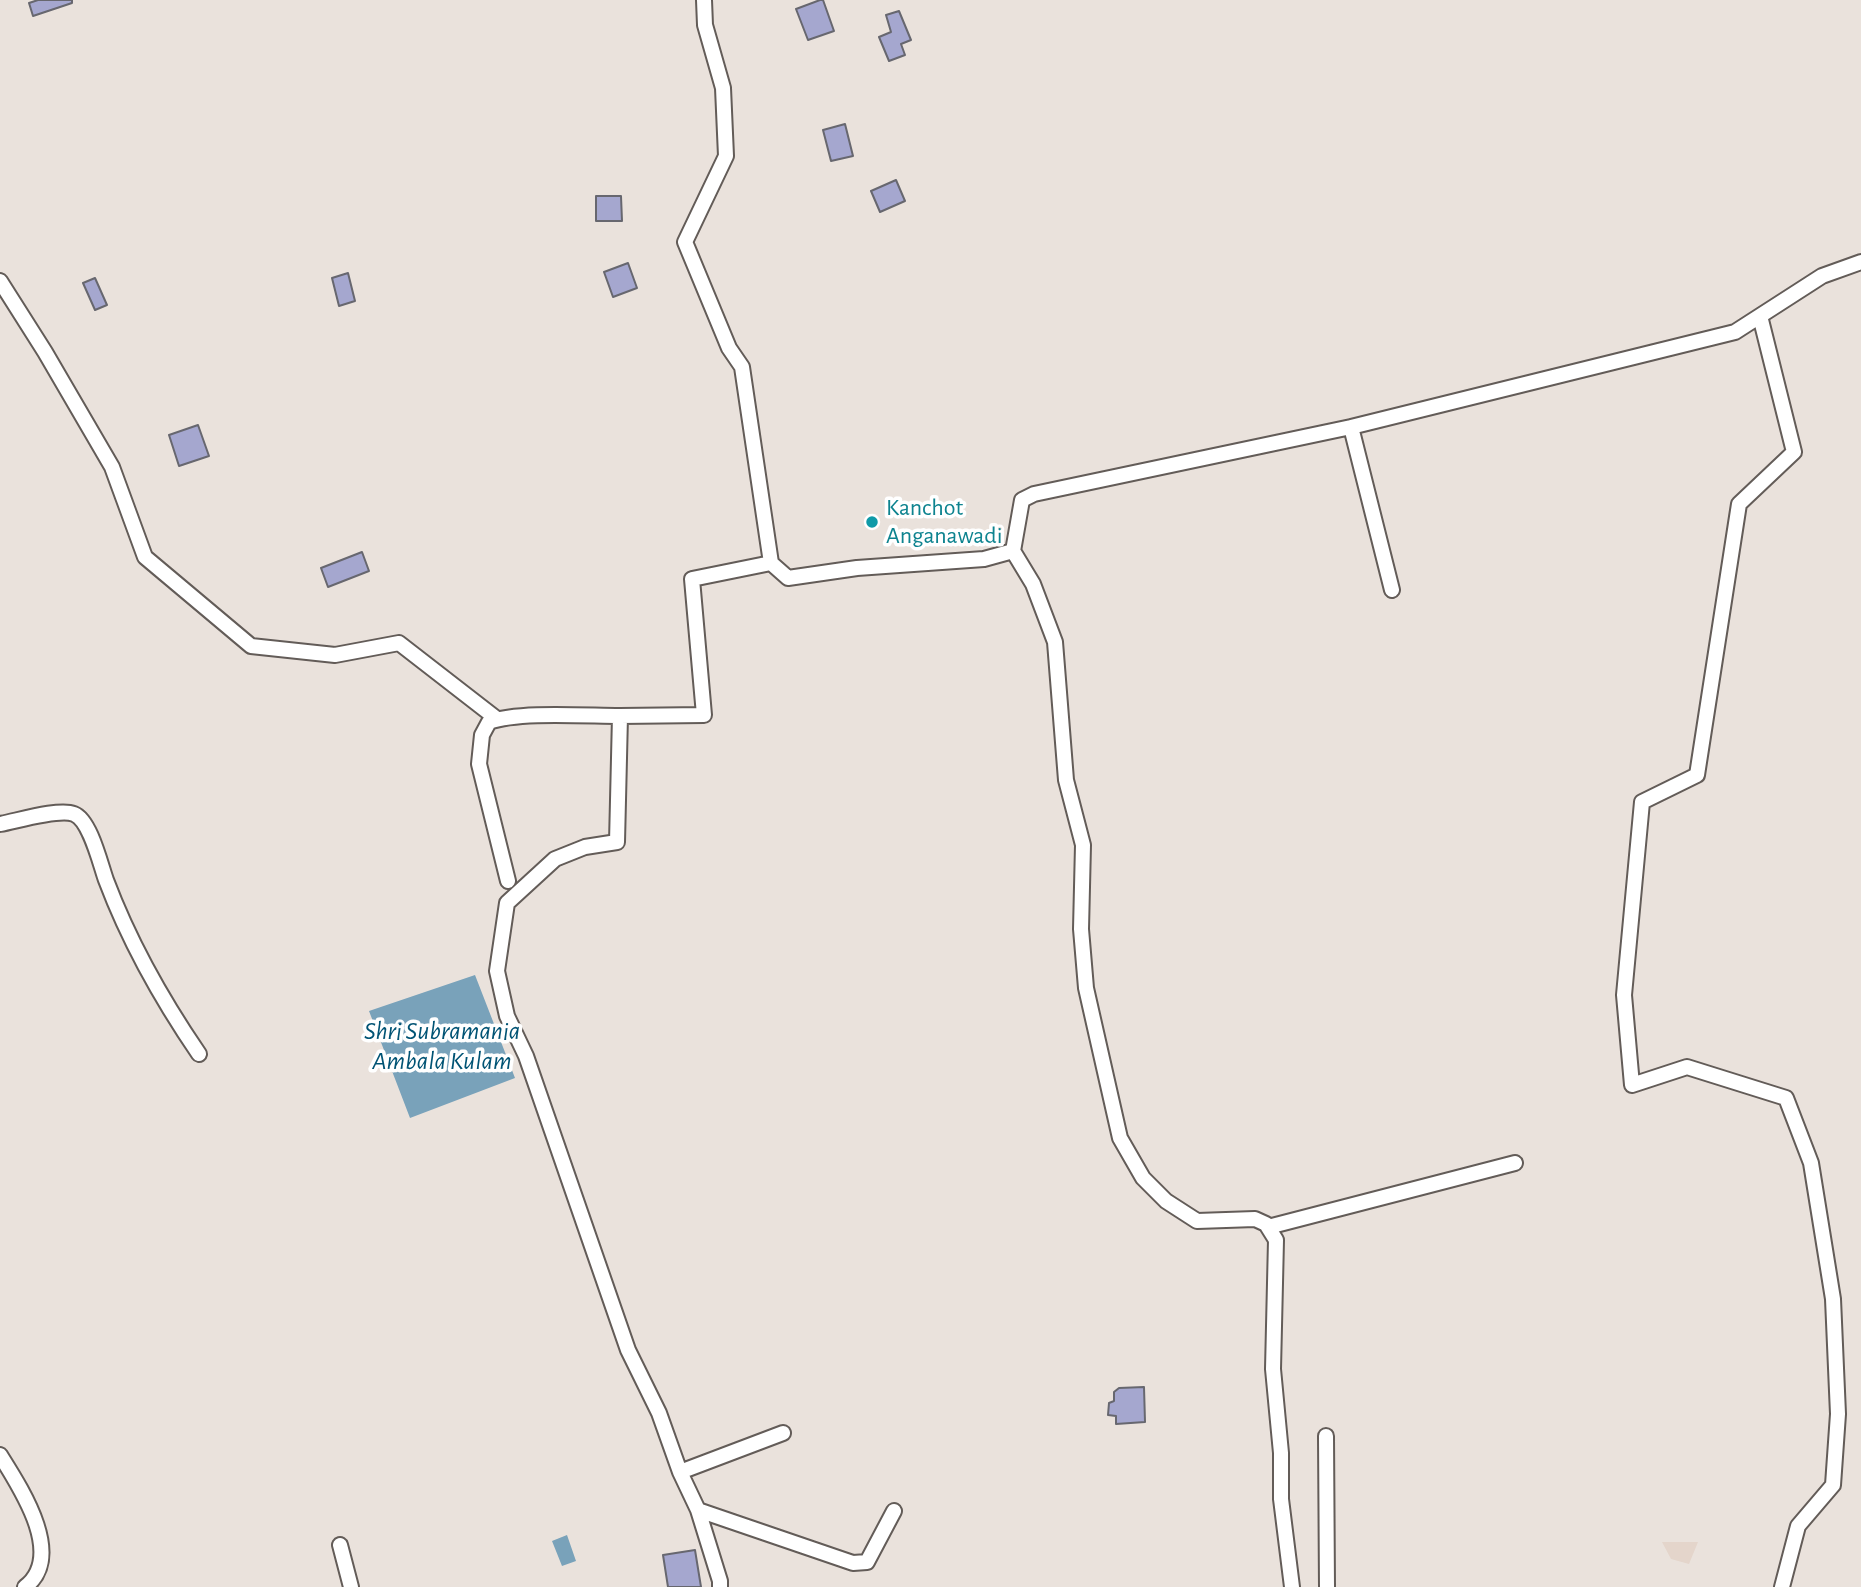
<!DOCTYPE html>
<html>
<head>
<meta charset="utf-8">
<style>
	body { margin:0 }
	canvas { display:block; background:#eae2dc }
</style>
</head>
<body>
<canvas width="1861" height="1587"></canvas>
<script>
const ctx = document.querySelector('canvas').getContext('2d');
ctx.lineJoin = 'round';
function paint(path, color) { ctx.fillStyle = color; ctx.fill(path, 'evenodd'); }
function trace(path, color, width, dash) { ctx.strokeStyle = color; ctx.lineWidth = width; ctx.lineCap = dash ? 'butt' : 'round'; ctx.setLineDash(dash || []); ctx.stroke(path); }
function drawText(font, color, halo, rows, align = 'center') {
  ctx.font = font + ' "Alegreya Sans",sans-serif'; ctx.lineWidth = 7; ctx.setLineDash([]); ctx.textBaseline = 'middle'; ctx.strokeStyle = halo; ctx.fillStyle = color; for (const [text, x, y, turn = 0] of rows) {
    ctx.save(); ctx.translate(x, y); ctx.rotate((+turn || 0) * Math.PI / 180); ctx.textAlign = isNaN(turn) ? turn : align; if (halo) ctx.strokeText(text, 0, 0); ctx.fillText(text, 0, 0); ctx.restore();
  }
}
const built = new Path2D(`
	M1662 1542H1698L1689 1564 1671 1559Z`);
const water = new Path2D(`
	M475 975 515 1078 410 1118 369 1011Z
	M567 1535 576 1561 562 1566 552 1541Z`);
const building = new Path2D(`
	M38 0H72V3L33 16 29 3Z
	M820 0H823L834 31 808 40 796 9Z
	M899 11 911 40 901 44 905 55 889 61 879 37 891 32 886 15Z
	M845 124 853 156 831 161 823 130Z
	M896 180 905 201 880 212 871 191Z
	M596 196H621L622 221H596Z
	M628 263 637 288 613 297 604 272Z
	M348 273 355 301 339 306 332 278Z
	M95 278 107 305 95 310 83 283Z
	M198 425 209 456 179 466 169 435Z
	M362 552 369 571 328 587 321 568Z
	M1144 1387 1145 1422 1116 1424V1416L1108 1415 1109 1403 1114 1401V1392L1119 1388Z
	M695 1550 701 1587H668L663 1555Z`);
const street = new Path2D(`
	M0 281 45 352 112 467 145 557 251 646 335 655 399 643 497 719
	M1760 316 1794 452 1739 504 1697 775 1642 802 1624 995 1632 1085 1687 1067 1786 1098 1811 1163 1833 1299 1838 1414 1833 1485 1798 1526 1782 1587
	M1351 427 1392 590
	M1013 551 1022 500 1034 494 1351 427 1735 332 1822 276 1861 262
	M771 563 788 578 857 568 984 559 1013 551 1033 584 1055 642 1066 780 1083 845 1081 929 1086 988 1120 1138 1143 1178 1166 1201 1197 1221 1255 1219 1266 1224 1276 1240 1273 1369 1281 1453V1499L1292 1587
	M0 824C17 821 59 808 74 814 90 820 100 863 106 880 129 941 162 1000 199 1054
	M508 881 479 764 482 735 489 722C518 711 587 716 620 716
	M1268 1227 1515 1163
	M1326 1436 1327 1587
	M0 1455C20 1487 66 1556 25 1587
	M680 1472 783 1433
	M698 1510 680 1472 659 1413 628 1350 526 1056 507 1016 497 971 507 903 555 859 585 847 617 842 620 716 704 715 692 579 771 563 742 367 729 348 685 242 726 156 723 88 705 25 704 0
	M340 1545 351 1587
	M720 1587V1581L698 1510 853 1563 867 1562 894 1511`);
const markers = [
	[872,522,7,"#0f9aa8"]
];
const cultureNames = [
	["Kanchot",886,508],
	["Anganawadi",886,536]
];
const waterNames = [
	["Shri Subramania",442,1031],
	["Ambala Kulam",442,1061]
];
paint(built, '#e4d5cb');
paint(water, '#79a2ba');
paint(building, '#a5a7cf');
trace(building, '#67676f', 2);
trace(street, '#635c58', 18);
trace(street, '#fff', 14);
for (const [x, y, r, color] of markers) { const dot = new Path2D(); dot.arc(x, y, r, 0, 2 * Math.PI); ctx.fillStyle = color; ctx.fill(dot); trace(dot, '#fff', 2.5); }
drawText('24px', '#0d838f', '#fff', cultureNames, 'left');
drawText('italic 26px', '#005374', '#fff', waterNames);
</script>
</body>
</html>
